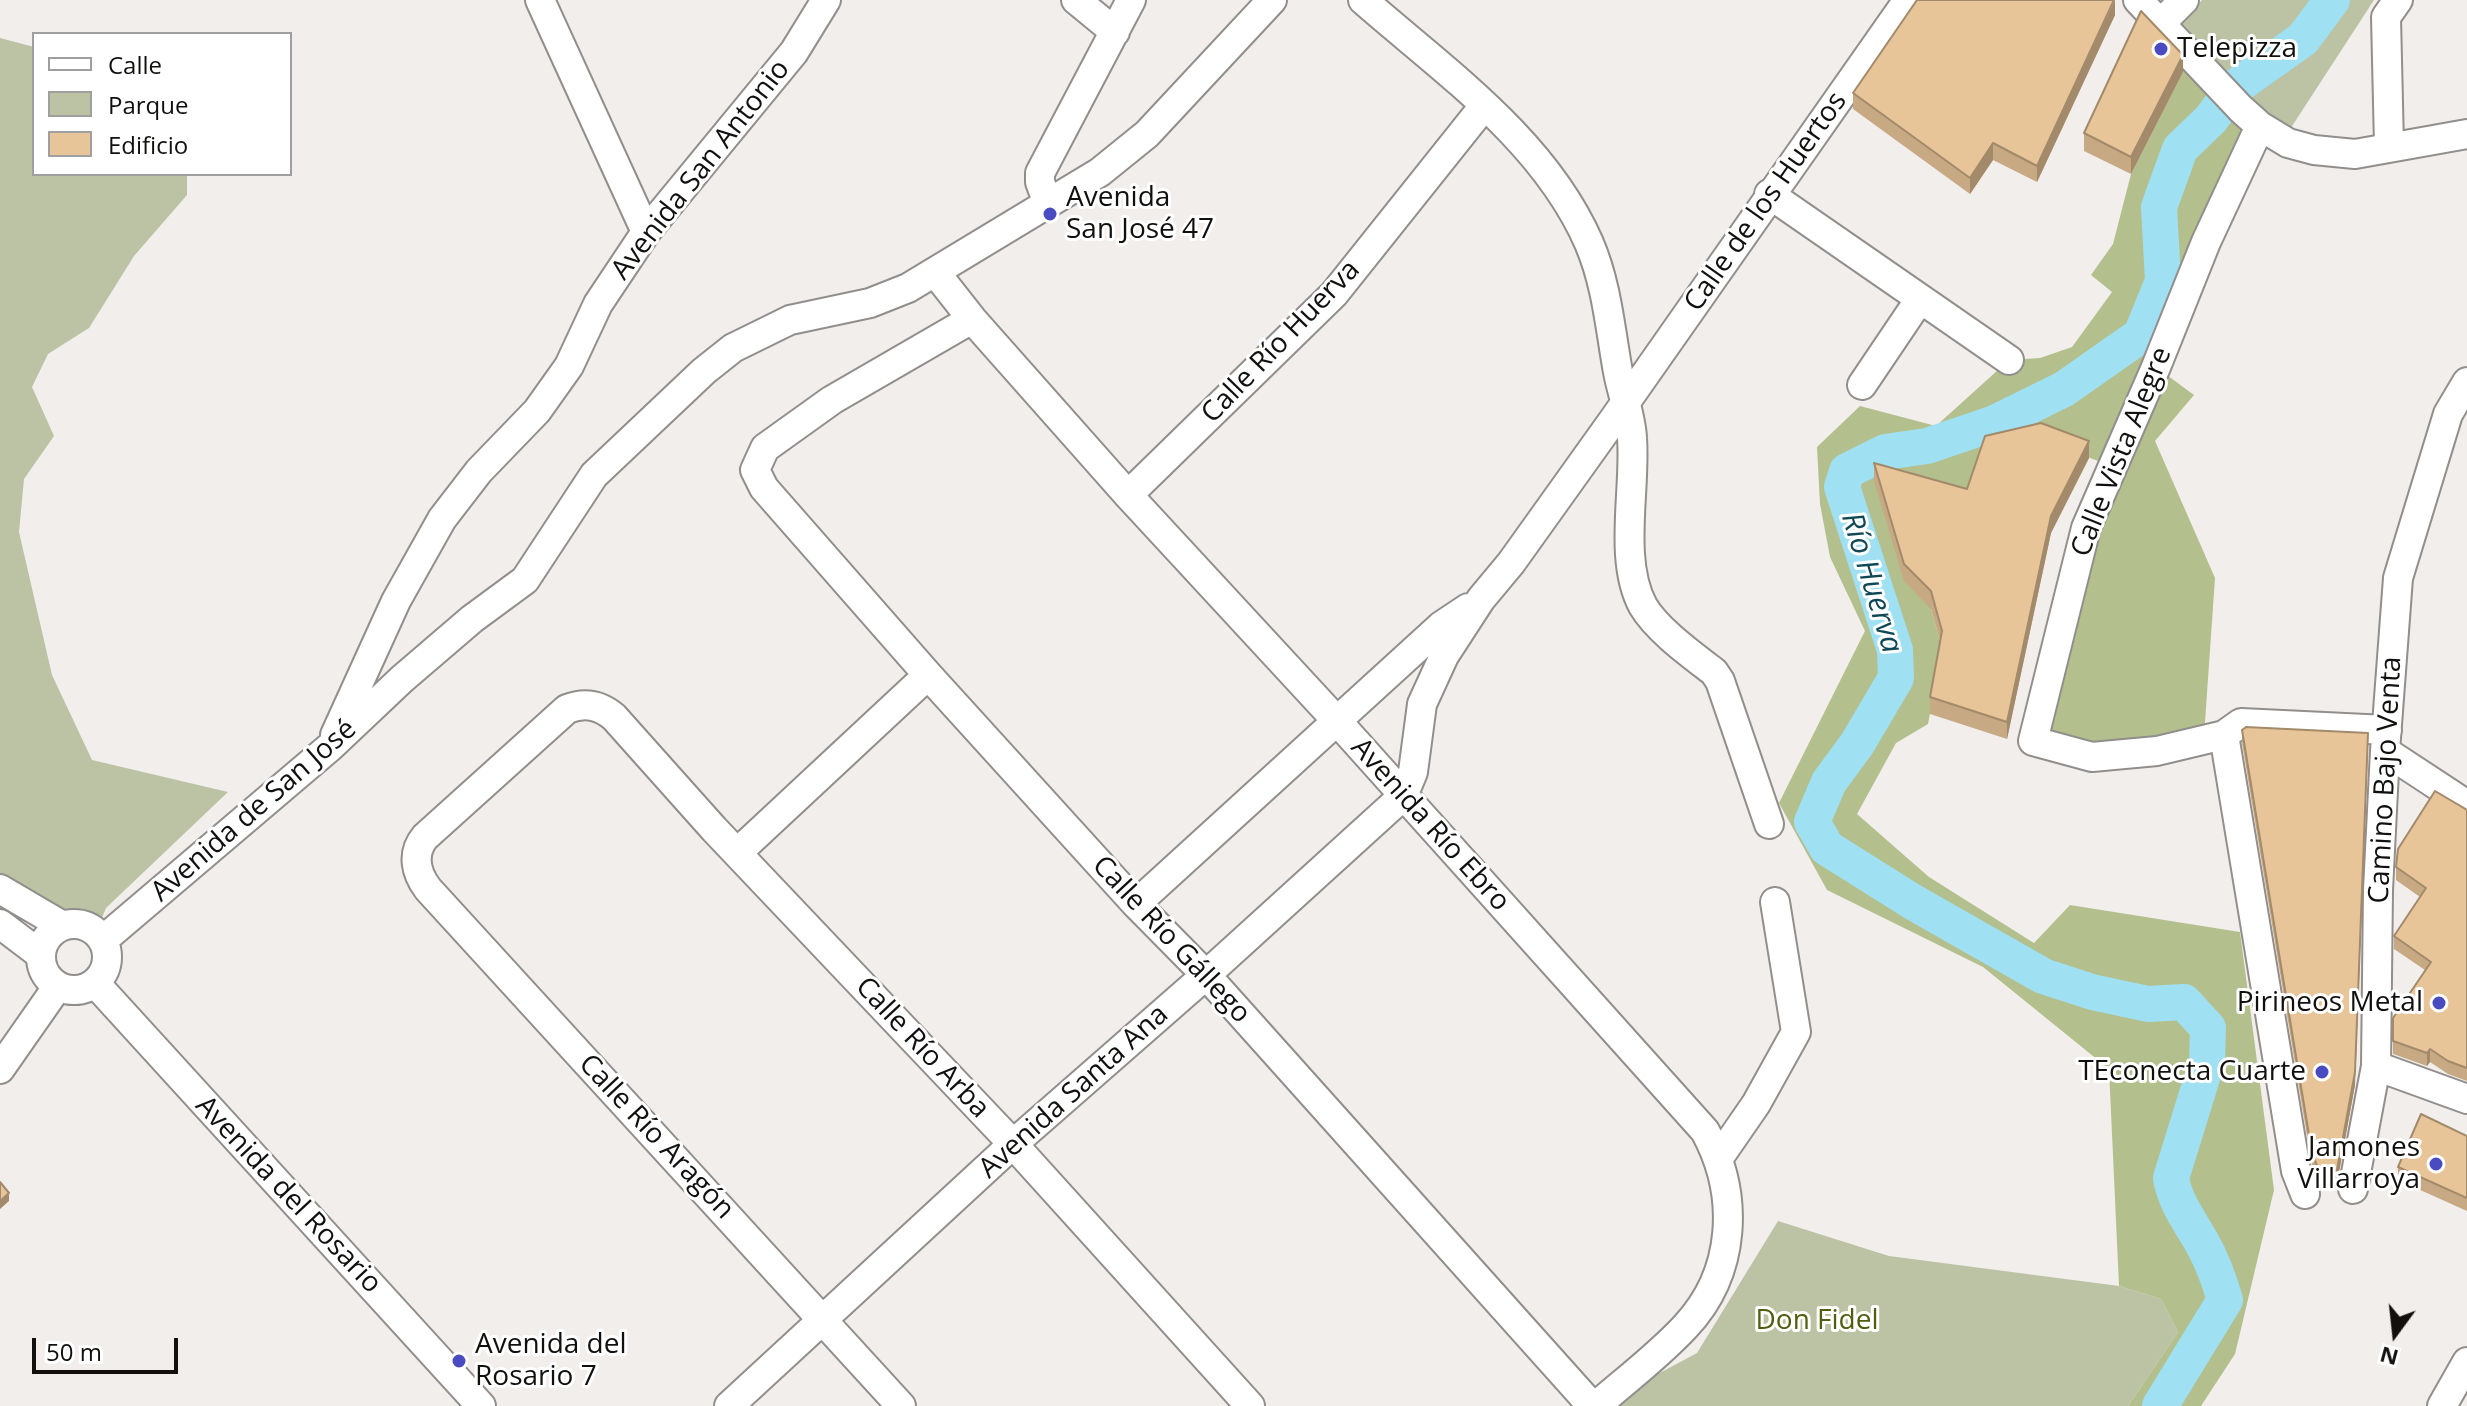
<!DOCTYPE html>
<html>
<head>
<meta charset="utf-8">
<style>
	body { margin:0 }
	#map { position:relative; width:2467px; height:1406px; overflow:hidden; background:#f2eeec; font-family:"Open Sans",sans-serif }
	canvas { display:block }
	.legend { position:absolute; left:32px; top:32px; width:260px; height:144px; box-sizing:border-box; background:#fff; border:2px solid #a09f9f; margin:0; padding:10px 14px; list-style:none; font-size:24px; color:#11100f }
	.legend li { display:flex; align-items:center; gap:16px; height:40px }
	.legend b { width:40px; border:2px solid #a09f9f }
	.north { position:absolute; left:2355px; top:1294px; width:80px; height:80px; -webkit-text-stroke:6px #fff; paint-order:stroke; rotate:195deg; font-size:22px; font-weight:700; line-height:32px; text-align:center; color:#11100f }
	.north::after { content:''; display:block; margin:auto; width:28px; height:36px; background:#11100f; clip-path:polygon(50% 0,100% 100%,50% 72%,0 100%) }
	.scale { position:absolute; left:32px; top:1338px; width:146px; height:36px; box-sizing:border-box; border:4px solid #11100f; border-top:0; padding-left:10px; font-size:24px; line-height:28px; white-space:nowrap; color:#11100f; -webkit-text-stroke:6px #fff; paint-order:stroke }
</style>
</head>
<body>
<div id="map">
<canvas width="2467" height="1406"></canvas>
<ul class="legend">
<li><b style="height:10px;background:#fff"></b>Calle</li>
<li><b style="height:22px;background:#bbc3a4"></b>Parque</li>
<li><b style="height:22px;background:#e7c599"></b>Edificio</li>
</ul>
<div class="north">N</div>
<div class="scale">50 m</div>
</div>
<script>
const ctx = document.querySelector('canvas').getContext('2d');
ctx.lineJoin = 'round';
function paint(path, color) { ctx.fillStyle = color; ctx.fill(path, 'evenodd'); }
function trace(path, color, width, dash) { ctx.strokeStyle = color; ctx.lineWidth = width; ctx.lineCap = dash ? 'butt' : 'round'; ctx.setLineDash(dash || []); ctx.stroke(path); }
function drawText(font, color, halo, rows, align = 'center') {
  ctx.font = font + ' "Open Sans",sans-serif'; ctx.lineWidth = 6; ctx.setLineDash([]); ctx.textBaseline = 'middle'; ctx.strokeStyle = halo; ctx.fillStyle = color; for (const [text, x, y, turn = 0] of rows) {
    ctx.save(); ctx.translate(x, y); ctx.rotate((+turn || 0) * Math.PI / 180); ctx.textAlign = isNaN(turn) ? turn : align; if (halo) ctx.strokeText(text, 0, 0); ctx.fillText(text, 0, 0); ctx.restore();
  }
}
const green = new Path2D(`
	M2202 0H2374L2283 140 2171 35Z
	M0 38 34 47V174H187V195L134 256 89 328 48 354 32 387 54 436 24 479 19 532 52 675 92 760 228 792 106 908 96 932 0 889Z
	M1778 1221 1889 1256 2119 1286 2161 1299 2178 1332 2128 1406H1598L1697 1353Z`);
const forest = new Path2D(`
	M2191 56 2260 126 2156 367 2194 395 2155 441 2215 578 2205 722 2208 739 2157 751 2033 741 2112 466 2041 440 1931 609 1942 648 1928 724 1896 743 1857 814 1929 877 2034 943 2070 905 2240 932 2274 1190 2235 1354 2201 1406H2128L2178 1332 2161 1299 2119 1286 2109 1069 1983 967 1827 890 1779 803 1865 631 1830 557 1820 504 1817 447 1860 406 1936 426 2009 360 2040 358 2072 347 2112 292 2091 275 2113 244 2131 174Z`);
const river = new Path2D(`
	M2160 1406 2225 1300C2219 1279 2212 1260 2201 1241 2189 1220 2175 1202 2171 1178L2207 1062 2208 1028 2184 1002 2148 1004 2092 992 2043 976 1913 902 1827 848 1812 822 1829 782 1857 744 1896 678 1895 650 1842 487 1847 471 1885 452 1927 446 1995 423 2064 389 2141 335 2163 281 2159 207 2180 149 2211 119 2234 88 2303 39 2332 0`);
const minor = new Path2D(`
	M540 0 646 232
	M1076 0 1115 32
	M1363 0C1444 71 1544 140 1589 243 1607 285 1610 328 1618 372 1622 394 1631 416 1632 438 1636 489 1618 560 1643 606 1657 630 1692 655 1714 672L1720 681 1769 824
	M2138 0 2241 109 2260 126 2288 143 2314 150 2355 154 2467 134
	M2161 23 2184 0
	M2389 146 2386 17 2398 0
	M1769 194 2009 360
	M1048 204 1040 182V173L1131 0
	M935 272 972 319 1128 495 1337 721 1705 1131C1740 1195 1736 1273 1685 1327 1658 1356 1626 1380 1596 1406
	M972 319 832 400 765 448 755 470 764 488 928 675 1136 904 1206 975 1592 1406
	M1862 385 1920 299
	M1128 495 1334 294 1484 106
	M335 735 396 601 442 519 479 471 537 411 569 366 598 304 646 232 794 52 826 0
	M2224 735 2157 751 2092 757 2033 741 2086 528 2156 367 2206 242 2260 126
	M2385 751 2467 805
	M737 853 928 675
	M0 889 63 926
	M1136 904 1441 626 1468 608
	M0 924 41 955
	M41 957a33 33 0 1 1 66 0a33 33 0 1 1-66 0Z
	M103 940 330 747 402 679 472 619 525 580 594 475 704 371 733 348 790 320 870 303 908 288 1100 172 1147 134 1272 0
	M95 983 481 1406
	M2376 1066 2467 1099
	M0 1069 58 986
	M1718 1159 1756 1104 1796 1032 1775 902
	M2353 1189 2376 1066 2378 890 2385 751 2398 578 2448 414 2467 382
	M2305 1194 2296 1171 2224 735 2241 723 2387 730
	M729 1406 1013 1144 1206 975 1403 796 1413 772 1422 704 1444 656 1481 599 1511 563 1614 419 1908 0
	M901 1406 428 889C416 873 411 854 425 837L567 709C585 702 600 705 614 717L714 829 1013 1144 1250 1406
	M2442 1406 2467 1362`);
const wall = new Path2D(`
	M2115 15 2037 182 1993 160 1970 194 1853 109V93Z
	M2183 72 2131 174 2084 151V133Z
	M2089 458 2051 533 2007 739 1930 714V697L1940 641 1931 609 1904 581 1874 481V463L1967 489Z
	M2242 730 2355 1085 2337 1183 2320 1186 2312 1166 2242 743Z
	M2467 810V1081L2448 1074 2430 1062 2427 1066 2393 1054V1018L2425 970 2394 949V936L2420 897 2396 880V867Z
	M2467 1136V1211L2398 1180V1167Z`);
const shadedWall = new Path2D(`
	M2115 0V15L2037 182V166Z
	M2183 55V72L2131 174V157Z
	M1993 143V160L1970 194V178Z
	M2089 441V458L2051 533 2007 739V722L2051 516Z
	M2368 746 2355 1085 2337 1183V1170Z
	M2430 1049V1062L2427 1066V1053Z
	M9 1193V1201L0 1209V1201Z`);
const building = new Path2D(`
	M1917 0H2114L2037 166 1993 143 1970 178 1853 93Z
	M2141 11 2183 55 2131 157 2084 133Z
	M2041 423 2089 441 2051 516 2007 722 1930 697 1942 631 1931 591 1904 564 1874 463 1967 489 1985 436Z
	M2246 727 2368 733 2355 1072 2337 1170 2320 1173 2312 1153 2242 730Z
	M2435 791 2467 810V1068L2448 1061 2430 1049 2427 1053 2393 1041V1018L2431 962 2394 936 2426 888 2396 867 2398 849Z
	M2421 1114 2467 1136V1198L2398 1167Z
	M0 1182 9 1193 0 1201Z`);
const markers = [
	[2161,49,8,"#4b4bc1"],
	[1050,214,8,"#4b4bc1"],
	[2439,1003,8,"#4b4bc1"],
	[2322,1072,8,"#4b4bc1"],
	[2436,1164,8,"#4b4bc1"],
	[459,1361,8,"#4b4bc1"]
];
const poiNames = [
	["Telepizza",2177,49],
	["Avenida",1066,198],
	["San José 47",1066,230],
	["Pirineos Metal",2423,1003,"right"],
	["TEconecta Cuarte",2306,1072,"right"],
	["Jamones",2420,1148,"right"],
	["Villarroya",2420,1180,"right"],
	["Avenida del",475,1345],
	["Rosario 7",475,1377]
];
const streetNames = [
	["Avenida San Antonio",701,170,-52],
	["Calle de los Huertos",1766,202,-55],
	["Calle Río Huerva",1281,342,-46],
	["Calle Vista Alegre",2122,452,-68],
	["Camino Bajo Venta",2386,780,-87],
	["Avenida de San José",254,811,-41],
	["Avenida Río Ebro",1430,825,48],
	["Calle Río Gállego",1171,940,47],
	["Calle Río Arba",922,1048,47],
	["Avenida Santa Ana",1074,1092,-42],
	["Calle Río Aragón",656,1137,47],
	["Avenida del Rosario",288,1195,47]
];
const parkNames = [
	["Don Fidel",1817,1321]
];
const waterNames = [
	["Río Huerva",1871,583,73]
];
paint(green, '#bbc3a4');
paint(forest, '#b3c08d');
trace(river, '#a0e0f3', 36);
trace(minor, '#928e8c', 32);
trace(minor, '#fff', 28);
paint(wall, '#c7a984');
paint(shadedWall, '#a28a6b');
paint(building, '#e7c599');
trace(building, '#a28a6b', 2);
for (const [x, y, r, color] of markers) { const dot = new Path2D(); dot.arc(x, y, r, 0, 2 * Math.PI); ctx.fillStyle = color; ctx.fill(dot); trace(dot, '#fff', 3); }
drawText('28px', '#11100f', '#fff', poiNames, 'left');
drawText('28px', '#11100f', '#fff', streetNames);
drawText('28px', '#515e10', '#fff', parkNames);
drawText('italic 30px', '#0f4755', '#fff', waterNames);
</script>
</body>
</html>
